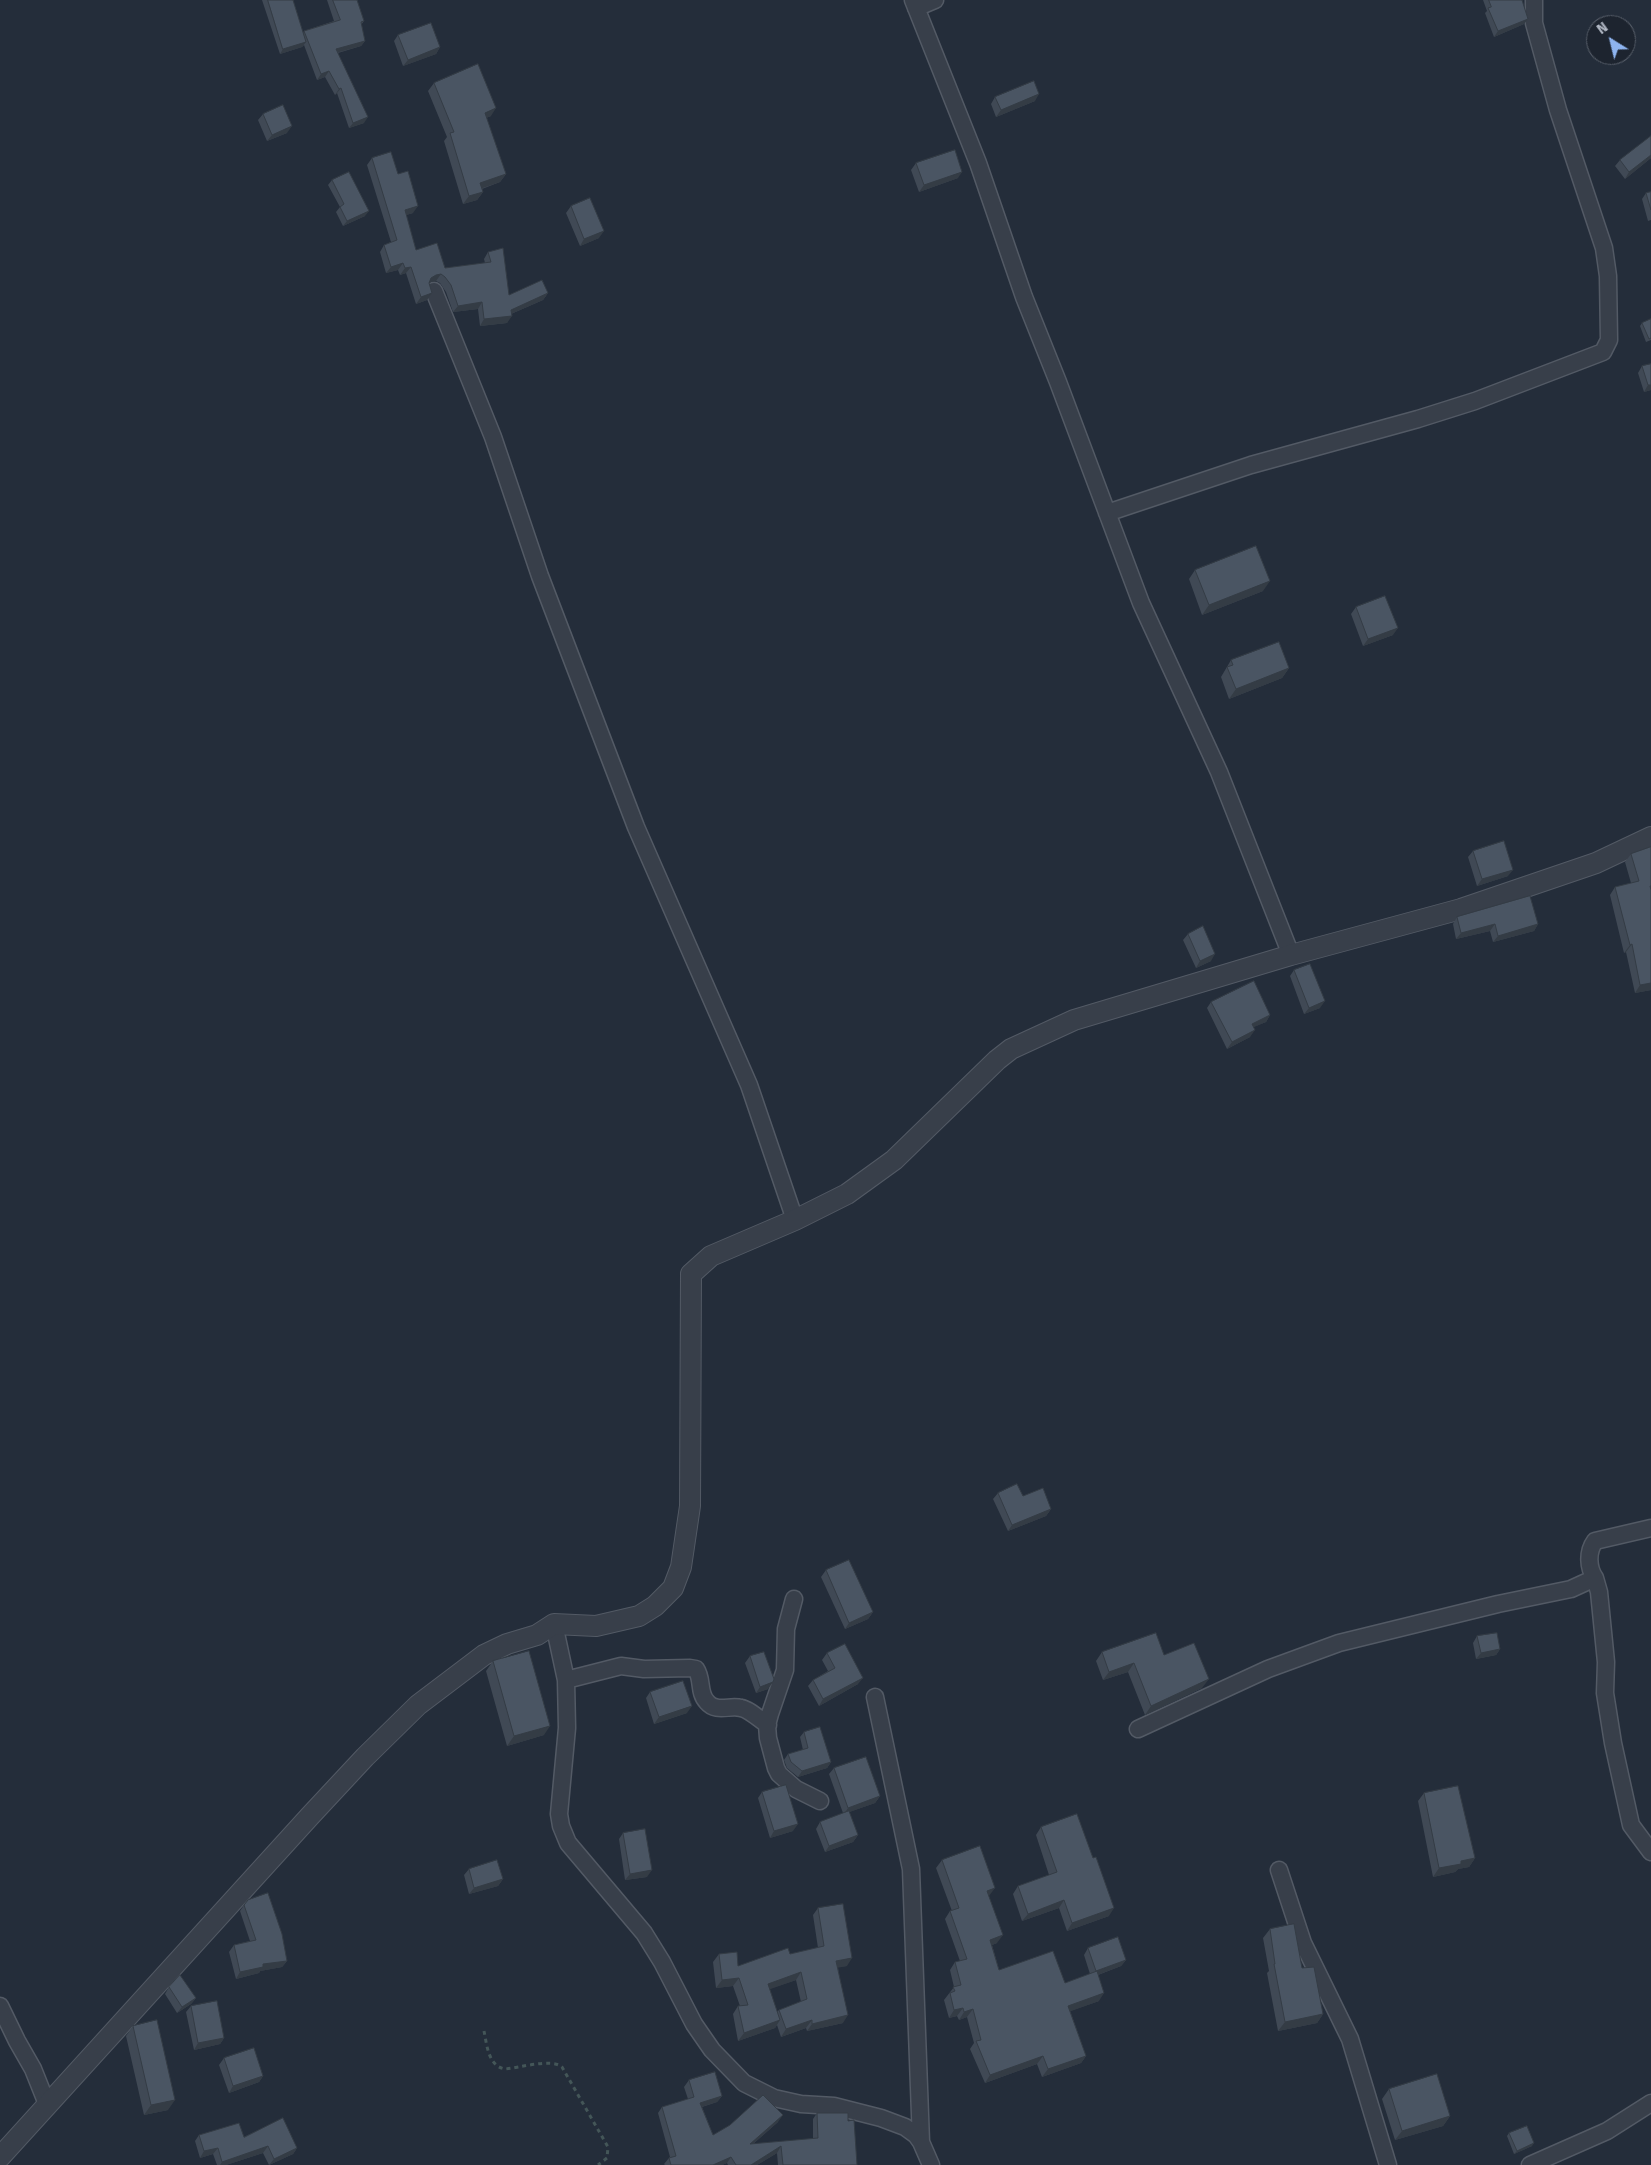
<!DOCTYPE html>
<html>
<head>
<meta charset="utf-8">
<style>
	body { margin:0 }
	#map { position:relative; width:1651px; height:2165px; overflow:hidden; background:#242d3a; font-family:"Fira Sans",sans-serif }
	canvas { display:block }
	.north { position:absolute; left:1586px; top:15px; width:50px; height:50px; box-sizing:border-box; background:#1d242f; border:1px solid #59606b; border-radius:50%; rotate:324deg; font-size:14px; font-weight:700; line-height:20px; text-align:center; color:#b3bac6 }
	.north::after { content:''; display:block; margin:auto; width:18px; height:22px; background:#8eb4f0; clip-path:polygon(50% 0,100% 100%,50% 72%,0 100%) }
</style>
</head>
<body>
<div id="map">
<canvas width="1651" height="2165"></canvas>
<div class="north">N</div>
</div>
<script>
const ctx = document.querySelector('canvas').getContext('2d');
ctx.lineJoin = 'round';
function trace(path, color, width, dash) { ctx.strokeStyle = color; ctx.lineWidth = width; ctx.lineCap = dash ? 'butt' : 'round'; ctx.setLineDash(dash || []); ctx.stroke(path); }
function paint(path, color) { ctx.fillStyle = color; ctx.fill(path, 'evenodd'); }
const path = new Path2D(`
	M484 2031C487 2045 488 2066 505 2069 518 2068 552 2058 562 2067L608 2147 607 2158 598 2165`);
const minor = new Path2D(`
	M913 0 978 163 1024 297 1058 382 1141 603 1219 772 1291 955
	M916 8 935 0
	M434 291 493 437 540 576 636 827 749 1085 795 1220
	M1107 513 1251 465 1418 419 1475 401 1603 352 1609 340 1608 276 1604 248 1558 110 1534 23V0
	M1595 1578 1599 1592 1606 1662 1605 1693 1613 1743 1631 1825 1651 1852
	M794 1599 786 1629 785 1670 770 1714 767 1725 768 1738 776 1768 779 1774 796 1789 820 1801
	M554 1624 566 1680 567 1728 559 1814 561 1826 568 1843 644 1933 662 1962 694 2024 712 2050 744 2083 774 2098 801 2104 834 2106 881 2118 905 2127 916 2135 921 2142 931 2165
	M566 1680 621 1666 644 1669 690 1668 696 1669C703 1679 698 1693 707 1702 716 1713 730 1705 741 1708 749 1709 760 1720 768 1725
	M875 1697 911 1869 921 2142
	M1138 1729 1268 1669 1339 1643 1498 1604 1571 1589 1595 1578C1588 1568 1587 1552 1595 1541L1651 1528
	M1279 1870 1303 1943 1350 2039 1388 2165
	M0 2006 17 2041 33 2069 47 2104
	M1530 2165 1607 2131 1651 2103`);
const tertiary = new Path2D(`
	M0 2157 310 1816 365 1757 418 1705 484 1655 507 1644 537 1635 554 1624 596 1626 639 1616 655 1606 673 1588 681 1567 690 1506 691 1274 711 1256 795 1220 847 1194 894 1160 997 1060 1011 1049 1074 1020 1291 955 1461 909 1596 863 1651 837`);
const wall = new Path2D(`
	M262 0H293L303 33 304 31 334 21 327 0H357L364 21 361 25 365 41 361 46 338 53 364 123 349 128 337 93 335 95 325 77 317 80 304 45 302 47 280 54Z
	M1483 0H1522L1528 19 1524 24 1494 37 1485 13 1487 11Z
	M398 35 440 47 436 54 403 66 394 41Z
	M434 83 491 116 486 118 506 174 500 182 482 189 483 192 477 200 463 204 444 141 447 137 428 91Z
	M995 97 1035 101 996 117 991 104Z
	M263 114 287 133 267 141 258 120Z
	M1651 136V158L1625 179 1615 166 1620 160Z
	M372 158 398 174 413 213 406 215 416 250 445 268 485 263 484 259 488 252 509 295 548 293 543 300 511 314 507 323 480 326 478 309 453 312 446 292 440 283 436 281 431 282 429 283 427 300 416 304 406 273 400 275 398 270 386 273 380 252 384 245 391 242 367 165Z
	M916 163 958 178 919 192 911 170Z
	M332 180 365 216 343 226 336 212 340 207 328 185Z
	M1651 192V220L1648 221 1642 199 1646 193Z
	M571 206 599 238 580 246 566 213Z
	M1651 319V340L1646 342 1640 326 1642 323Z
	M1642 366 1651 390 1644 392 1638 373Z
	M1195 570 1263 591 1202 615 1189 579Z
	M1356 607 1393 635 1363 646 1351 614Z
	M1231 660 1289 668 1282 678 1229 699 1221 677Z
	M1651 847V990L1635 993 1626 952 1624 953 1610 895 1615 887 1631 883 1625 862 1631 854Z
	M1473 851 1508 876 1477 886 1468 857Z
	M1457 917 1538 924 1534 931 1493 942 1490 931 1456 939 1453 924Z
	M1188 934 1211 961 1196 968 1183 940Z
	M1294 970 1320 1008 1304 1014 1290 976Z
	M1211 1002 1270 1015 1266 1022 1253 1027 1250 1037 1227 1049 1207 1008Z
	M998 1493 1023 1496 1051 1509 1046 1516 1008 1531 993 1499Z
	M826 1570 873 1612 868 1619 845 1629 821 1577Z
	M1477 1636 1500 1649 1496 1655 1476 1659 1473 1643Z
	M1102 1652 1164 1655 1202 1688 1145 1715 1128 1672 1103 1680 1096 1661Z
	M827 1653 858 1684 819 1706 808 1686 813 1680 828 1671 822 1660Z
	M750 1656 768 1689 756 1693 745 1663Z
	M493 1661 544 1735 507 1746 486 1671Z
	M650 1692 687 1713 654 1724 646 1698Z
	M804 1732 831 1762 827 1768 798 1777 787 1768 784 1760 788 1754 803 1750 800 1737Z
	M834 1768 880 1796 875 1803 849 1812 858 1835 853 1842 825 1852 816 1829 820 1822 843 1813 829 1774Z
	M762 1792 793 1831 770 1838 758 1798Z
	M1424 1793 1475 1858 1469 1867 1458 1869 1455 1872 1433 1877 1418 1801Z
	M1041 1827 1109 1916 1067 1931 1059 1908 1022 1921 1013 1894 1018 1886 1049 1875 1036 1835Z
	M623 1833 647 1877 625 1880 619 1839Z
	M942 1860 989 1896H988L997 1943 992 1945 999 1970 1065 1983 1090 1974 1084 1955 1088 1948 1126 1960 1121 1966 1098 1975 1099 2001 1070 2011 1086 2056 1081 2063 1042 2077 1037 2064 985 2083 970 2049 974 2043 967 2017 959 2020 957 2016 949 2018 944 2000 954 1987 950 1970 955 1962 960 1961 945 1919 950 1911H952L936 1868Z
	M469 1869 503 1879 498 1886 469 1894 464 1875Z
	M244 1905 287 1961 282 1967 260 1971 259 1973 236 1979 229 1952 234 1945 250 1941 240 1911Z
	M818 1908 847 1966 838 1967 843 2023 807 2031 806 2028 781 2037 777 2025 775 2028 738 2041 733 2014 738 2006H740L733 1986 716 1988 713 1962 719 1954 738 1966 818 1948 813 1915ZM796 1980 801 2002 779 2010 777 2012 769 1989Z
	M1270 1929 1323 2014 1317 2023 1278 2031 1267 1973 1269 1971 1263 1938Z
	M169 1987 196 1998 191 2004 177 2013 165 1994Z
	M191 2006 224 2038 220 2044 194 2050 186 2012Z
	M133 2026 168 2110 144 2115 126 2036Z
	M224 2058 263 2076 259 2082 229 2093 219 2065Z
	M689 2080 722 2096 717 2102 702 2107 713 2135 778 2122 753 2144 813 2139V2119L817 2113 848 2121 857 2165H778L777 2153 757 2165H728L727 2163 722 2165H665L664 2164 669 2158 670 2157 658 2113 662 2107 688 2099 684 2087Z
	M1389 2089 1450 2116 1443 2126 1395 2140 1382 2099Z
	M1509 2133 1532 2146 1514 2154 1507 2136Z
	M199 2135 244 2137 297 2148 293 2154 269 2165 263 2153 226 2165H217L213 2154 200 2158 195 2141Z`);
const shadedWall = new Path2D(`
	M1528 19 1524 24 1494 37 1498 31Z
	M365 41 361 46 332 54 336 49Z
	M306 42 302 47 280 54 283 49Z
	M440 47 436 54 403 66 408 60Z
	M329 71 325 77 317 80 321 74Z
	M341 88 337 93 335 95 339 89Z
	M1039 94 1035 101 996 117 1001 110Z
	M496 108 491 116 479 121 485 113Z
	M368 117 364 123 349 128 353 123Z
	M292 126 287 133 267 141 272 135Z
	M1651 155V158L1625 179 1629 172Z
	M962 172 958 178 919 192 924 185Z
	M506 174 500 182 474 191 480 183Z
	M483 192 477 200 463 204 469 196Z
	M418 206 413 213 400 217 405 210Z
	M369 211 365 216 343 226 347 221Z
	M604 231 599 238 580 246 584 239Z
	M403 263 398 270 386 273 391 267Z
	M411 267 406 273 400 275 405 268Z
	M441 274 436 281 431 282 426 285 431 278 436 275Z
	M432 293 427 300 416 304 421 297Z
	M548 293 543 300 506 316 511 310Z
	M482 302 478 309 453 312 458 306Z
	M512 316 507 323 480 326 484 319Z
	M1648 385H1651V390L1644 392Z
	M1270 581 1263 591 1202 615 1209 605Z
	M1398 628 1393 635 1363 646 1368 639Z
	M1289 668 1282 678 1229 699 1236 689Z
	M1513 870 1508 876 1477 886 1482 879Z
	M1495 924 1490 931 1456 939 1461 933Z
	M1538 924 1534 931 1493 942 1498 936Z
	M1632 944 1626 952 1624 953 1630 945Z
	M1215 954 1211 961 1196 968 1200 961Z
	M1651 983V990L1635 993 1640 985Z
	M1325 1001 1320 1008 1304 1014 1309 1008Z
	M1270 1015 1266 1022 1247 1030 1252 1024Z
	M1255 1030 1250 1037 1227 1049 1232 1042Z
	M1051 1509 1046 1516 1008 1531 1012 1525Z
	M873 1612 868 1619 845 1629 849 1623Z
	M1500 1649 1496 1655 1476 1659 1481 1653Z
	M1134 1663 1128 1672 1103 1680 1109 1672Z
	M863 1678 858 1684 819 1706 823 1699Z
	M1209 1679 1202 1688 1145 1715 1151 1706Z
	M773 1682 768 1689 756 1693 760 1687Z
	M692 1706 687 1713 654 1724 659 1717Z
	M550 1726 544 1735 507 1746 514 1736Z
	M831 1762 827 1768 798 1777 802 1771Z
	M880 1796 875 1803 844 1814 848 1808Z
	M798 1824 793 1831 770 1838 774 1831Z
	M858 1835 853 1842 825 1852 829 1846Z
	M1475 1858 1469 1867 1458 1869 1455 1872 1433 1877 1439 1868 1461 1861Z
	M652 1870 647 1877 625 1880 630 1874Z
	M503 1879 498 1886 469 1894 474 1888Z
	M995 1888 989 1896 981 1899 987 1891Z
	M1064 1900 1059 1908 1022 1921 1028 1914Z
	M1114 1908 1109 1916 1067 1931 1072 1923Z
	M1003 1935 997 1943 985 1948 990 1940Z
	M852 1958 847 1966 831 1969 836 1961Z
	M1126 1960 1121 1966 1092 1977 1096 1971Z
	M287 1961 282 1967 260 1971 259 1973 236 1979 240 1972 263 1964Z
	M801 1972 796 1980 762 1992 768 1984Z
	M739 1978 733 1986 716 1988 722 1980Z
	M1104 1993 1099 2001 1063 2014 1068 2006Z
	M196 1998 191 2004 177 2013 182 2007Z
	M963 2008 957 2016 949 2018 954 2010Z
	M973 2009 967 2017 959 2020 964 2012Z
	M1323 2014 1317 2023 1278 2031 1285 2022Z
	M848 2015 843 2023 807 2031 812 2024Z
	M780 2020 775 2028 738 2041 744 2033Z
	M812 2020 806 2028 781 2037 786 2029Z
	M224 2038 220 2044 194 2050 198 2043Z
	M1043 2056 1037 2064 985 2083 990 2075Z
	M1086 2056 1081 2063 1042 2077 1048 2069Z
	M263 2076 259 2082 229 2093 233 2086Z
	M722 2096 717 2102 695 2109 700 2103Z
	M175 2100 168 2110 144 2115 151 2105Z
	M783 2115 778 2122 746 2150 750 2144Z
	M1450 2116 1443 2126 1395 2140 1402 2131Z
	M1534 2143 1532 2146 1514 2154 1517 2151Z
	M268 2146 263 2153 226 2165H220L222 2162Z
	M781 2146 777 2153 757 2165H751Z
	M218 2148 213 2154 200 2158 204 2151Z
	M297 2148 293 2154 269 2165 274 2159Z
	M731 2157 727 2163 722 2165H713Z`);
const building = new Path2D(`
	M268 0H293L306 42 283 49Z
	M333 0H357L364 21 361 22 365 41 336 49 368 117 353 123 341 88 339 89 329 71 321 74 304 31 340 20Z
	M1489 0H1522L1528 19 1498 31 1488 8 1491 7Z
	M431 23 440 47 408 60 398 35Z
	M478 64 496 108 485 113 506 174 480 183 483 192 469 196 450 133 454 132 434 83Z
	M1034 81 1039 94 1001 110 995 97Z
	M283 105 292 126 272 135 263 114Z
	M1651 136V155L1629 172 1620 160Z
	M955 150 962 172 924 185 916 163Z
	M391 152 398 174 408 171 418 206 405 210 416 250 437 243 445 268 491 262 488 252 503 248 509 295 542 280 548 293 511 310 512 316 484 319 482 302 458 306 451 285 445 277 441 274 436 275 431 278 429 283 432 293 421 297 411 267 405 268 403 263 391 267 384 245 397 240 372 158Z
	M349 172 369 211 347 221 340 207 344 204 332 180Z
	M1651 192V210L1646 193Z
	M590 198 604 231 584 239 571 206Z
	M1651 319V338L1649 339 1642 323Z
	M1651 364V385H1648L1642 366Z
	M1256 546 1270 581 1209 605 1195 570Z
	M1385 596 1398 628 1368 639 1356 607Z
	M1279 642 1289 668 1236 689 1227 667 1233 665 1231 660Z
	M1504 841 1513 870 1482 879 1473 851Z
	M1651 847V886H1650L1651 890V983L1640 985 1632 944 1630 945 1615 887 1639 881 1631 854Z
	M1530 896 1538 924 1498 936 1495 924 1461 933 1457 917Z
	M1203 926 1215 954 1200 961 1188 934Z
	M1310 964 1325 1001 1309 1008 1294 970Z
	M1254 981 1270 1015 1252 1024 1255 1030 1232 1042 1211 1002Z
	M1017 1484 1023 1496 1043 1488 1051 1509 1012 1525 998 1493Z
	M849 1560 873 1612 849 1623 826 1570Z
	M1156 1633 1164 1655 1194 1643 1209 1679 1151 1706 1134 1663 1109 1672 1102 1652Z
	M1497 1633 1500 1649 1481 1653 1477 1636Z
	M845 1644 863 1678 823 1699 813 1680 835 1668 827 1653Z
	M529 1651 550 1726 514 1736 493 1661Z
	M764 1652 774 1679 773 1682 760 1687 750 1656Z
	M683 1681 692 1706 659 1717 650 1692Z
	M820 1727 831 1762 802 1771 791 1762 788 1754 808 1748 804 1732Z
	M866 1757 880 1796 848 1808 834 1768Z
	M786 1785 798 1824 774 1831 762 1792Z
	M1458 1786 1475 1858 1461 1861V1864L1439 1868 1424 1793Z
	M849 1811 858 1835 829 1846 820 1822Z
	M1077 1814 1093 1858 1096 1857 1114 1908 1072 1923 1064 1900 1028 1914 1018 1886 1057 1872 1041 1827Z
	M645 1829 652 1870 630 1874 623 1833Z
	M980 1846 995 1888 987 1891 1003 1935 990 1940 999 1970 1053 1951 1065 1983 1097 1971 1104 1993 1068 2006 1086 2056 1048 2069 1043 2056 990 2075 976 2041 981 2040 973 2009 964 2012 963 2008 954 2010 950 1993 955 1991 953 1987 961 1985 955 1962 967 1959 950 1911 959 1908 942 1860Z
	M497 1860 503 1879 474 1888 469 1869Z
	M268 1893 282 1934 287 1961 263 1964V1967L240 1972 234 1945 256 1940 244 1905 248 1900Z
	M843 1904 852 1958 836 1961 848 2015 812 2024V2020L786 2029 779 2010 807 1999 801 1972 768 1984 780 2020 744 2033 738 2006 748 2005 739 1978 722 1980 719 1954 737 1952 738 1966 788 1948 790 1954 824 1946 818 1908Z
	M1294 1924 1302 1968 1314 1967 1323 2014 1285 2022 1274 1964H1275L1270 1929Z
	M1118 1937 1126 1960 1096 1971 1088 1948Z
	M180 1975 196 1998 182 2007 169 1987Z
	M217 2001 224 2038 198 2043 191 2006Z
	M157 2020 175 2100 151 2105 133 2026Z
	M254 2048 263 2076 233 2086 224 2058Z
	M715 2072 722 2096 700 2103 713 2135 730 2125 763 2095 783 2115 750 2144 818 2138 817 2113H848V2121L854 2120 857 2165H783L781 2146 751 2165H736L731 2157 713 2165H671L669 2158 676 2156 662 2107 694 2097 689 2080Z
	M1437 2074 1450 2116 1402 2131 1389 2089Z
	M283 2118 297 2148 274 2159 268 2146 222 2162 218 2148 204 2151 199 2135 239 2123 244 2137Z
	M1527 2126 1534 2143 1517 2151 1509 2133Z`);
trace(minor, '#535a65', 19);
trace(tertiary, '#535a65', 22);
trace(path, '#445658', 3, [4, 4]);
trace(minor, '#383f4a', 16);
trace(tertiary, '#383f4a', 20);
paint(wall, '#404955');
paint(shadedWall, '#343c45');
paint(building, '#4a5563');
trace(building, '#343c45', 1);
</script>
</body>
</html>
